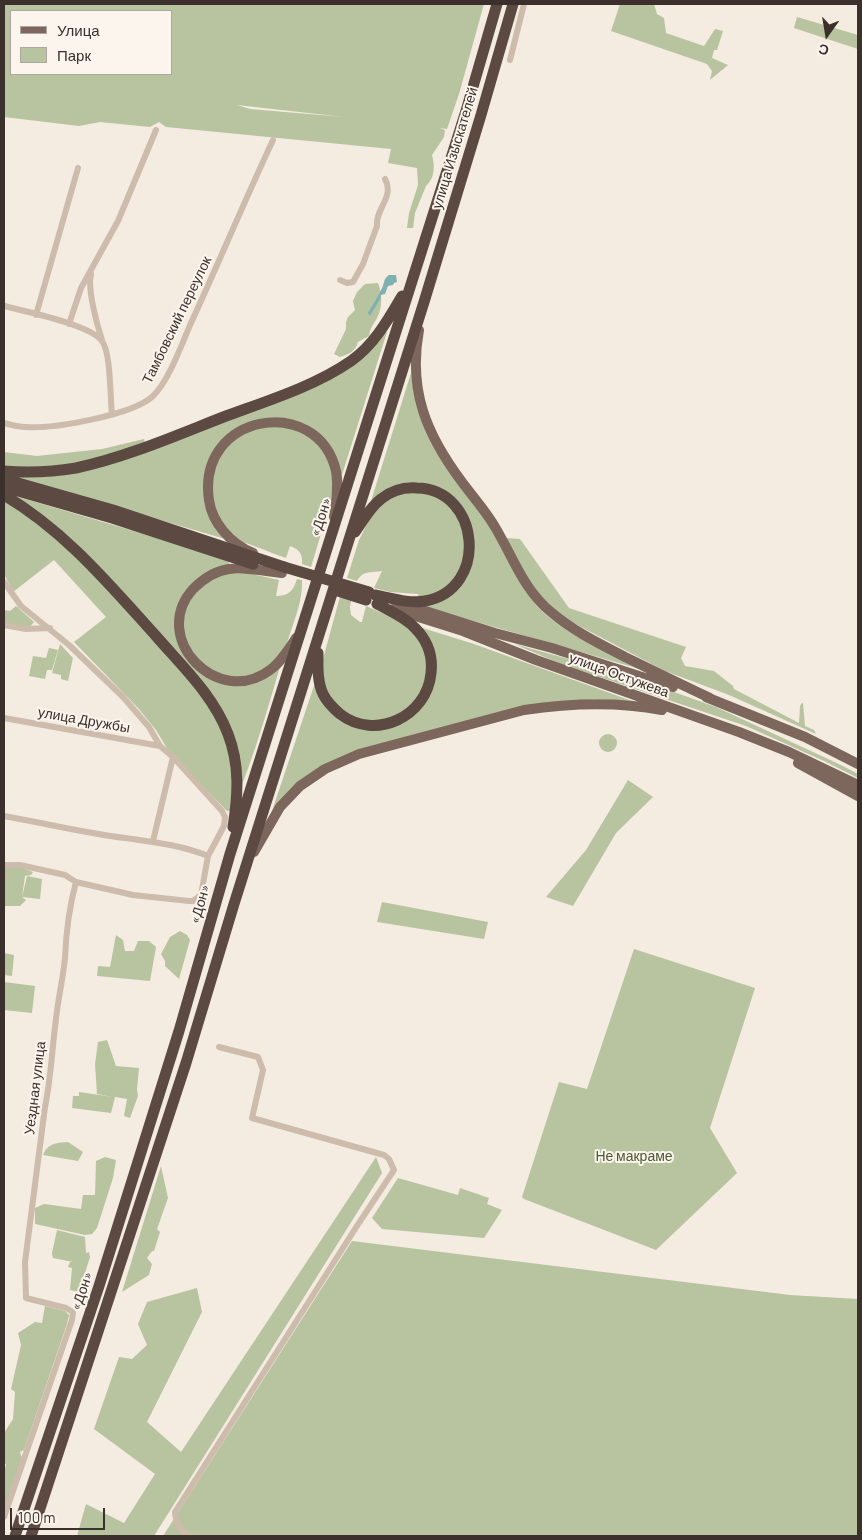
<!DOCTYPE html>
<html>
<head>
<meta charset="utf-8">
<style>
	body { margin:0 }
	#map { position:relative; width:862px; height:1540px; overflow:hidden; background:#f4ebe1; font-family:Barlow,sans-serif }
	canvas { display:block }
	.frame { position:absolute; inset:0; border:5px solid #3b302b; pointer-events:none }
	.legend { position:absolute; left:10px; top:10px; width:162px; height:65px; box-sizing:border-box; background:#fbf5ee; border:1px solid #aea6a0; margin:0; padding:6px 9px; list-style:none; font-size:15px; color:#3b302b }
	.legend li { display:flex; align-items:center; gap:10px; height:25px }
	.legend b { width:25px; border:1px solid #aea6a0 }
	.north { position:absolute; left:802px; top:10px; width:50px; height:50px; -webkit-text-stroke:4px #fbf5ee; paint-order:stroke; rotate:193deg; font-size:14px; font-weight:700; line-height:20px; text-align:center; color:#3b302b }
	.north::after { content:''; display:block; margin:auto; width:18px; height:22px; background:#3b302b; clip-path:polygon(50% 0,100% 100%,50% 72%,0 100%) }
	.scale { position:absolute; left:10px; top:1508px; width:95px; height:22px; box-sizing:border-box; border:2px solid #3b302b; border-top:0; padding-left:6px; font-size:15px; line-height:18px; white-space:nowrap; color:#3b302b; -webkit-text-stroke:4px #fbf5ee; paint-order:stroke }
</style>
</head>
<body>
<div id="map">
<canvas width="862" height="1540"></canvas>
<div class="frame"></div>
<ul class="legend">
<li><b style="height:6px;background:#7d675c"></b>Улица</li>
<li><b style="height:14px;background:#b8c4a0"></b>Парк</li>
</ul>
<div class="north">С</div>
<div class="scale">100 m</div>
</div>
<script>
const ctx = document.querySelector('canvas').getContext('2d');
ctx.lineJoin = 'round';
function paint(path, color) { ctx.fillStyle = color; ctx.fill(path, 'evenodd'); }
function trace(path, color, width, dash) { ctx.strokeStyle = color; ctx.lineWidth = width; ctx.lineCap = dash ? 'butt' : 'round'; ctx.setLineDash(dash || []); ctx.stroke(path); }
function drawText(font, color, halo, rows, align = 'center') {
  ctx.font = font + ' Barlow,sans-serif'; ctx.lineWidth = 4; ctx.setLineDash([]); ctx.textBaseline = 'middle'; ctx.strokeStyle = halo; ctx.fillStyle = color; for (const [text, x, y, turn = 0] of rows) {
    ctx.save(); ctx.translate(x, y); ctx.rotate((+turn || 0) * Math.PI / 180); ctx.textAlign = isNaN(turn) ? turn : align; if (halo) ctx.strokeText(text, 0, 0); ctx.fillText(text, 0, 0); ctx.restore();
  }
}
const green = new Path2D(`
	M4 4H484L459 94 447 129 439 128 445 130 444 137 432 155C435 166 435 178 426 186L415 213 413 228H407L409 213 418 185 417 168 388 163 391 149 166 127 159 122 150 127 100 122 79 126 4 117ZM11 11H171V74H11ZM237 105 344 117 250 109Z
	M620 4H654L657 14 664 18 666 33 704 46 715 29 723 31 717 50H714L712 58 728 65 710 80 712 71 707 64 611 31Z
	M797 17 858 35V49L794 28Z
	M378 283C382 294 383 307 377 318 373 325 370 328 369 336L358 342C355 352 349 354 340 357L334 354 346 329V322L348 317 355 310 353 301 357 292 365 284Z
	M385 331 387 332 341 478 333 488 329 507 311 567 302 564C303 554 299 549 290 546L286 558C267 552 245 540 225 539L17 478V476L49 475 299 392Z
	M411 373C416 421 431 448 460 486 469 498 480 510 488 523 506 553 517 588 544 613 572 638 610 653 643 670L422 606 418 594 390 592 374 588 382 571C371 573 363 570 357 581L347 578 359 540 368 522 371 501Z
	M144 439 145 443C112 453 78 466 43 468 30 468 17 467 4 467V452L37 456 102 449Z
	M12 495 228 559 232 574H252L279 580 276 596C289 596 293 591 297 579L302 580C303 602 293 623 287 643 270 700 255 757 231 811H227L223 807 168 750 156 730 138 708 74 642 106 617 54 560 13 592 4 574V500Z
	M506 538 520 539 569 608 686 647 681 658 685 666 714 671 733 686 734 689 799 723 800 706 802 703H803L805 726 814 730 816 734 729 695 665 671 566 619 556 611 533 588Z
	M341 593 352 597 350 607 351 615 360 622H362L366 606 400 621 474 644 632 701 594 699 354 751 272 811 323 659Z
	M16 606 34 622 29 628 4 624V610L10 611Z
	M60 644 73 658 68 681 61 679V675L52 673Z
	M514 644 616 672 674 692 716 707 841 765 858 774V778L824 761 746 726 561 664Z
	M49 648 58 650 52 670H47L45 679 29 676 33 656 46 658Z
	M599 743a9 9 0 1 1 18 0a9 9 0 1 1-18 0Z
	M628 780 653 797 616 833 573 906 546 897 586 850Z
	M4 867H20L33 872 31 875 25 876 22 897 27 876 42 879 40 899 22 897 26 900 20 906H4Z
	M382 902 488 922 484 939 377 922Z
	M180 931 187 935 190 940 179 979 165 966V961L161 954 170 937Z
	M116 935 123 940 125 951H134L138 941H149L156 947 150 981 97 976 98 966 110 967Z
	M634 949 755 988 710 1128 737 1173 656 1250 524 1199 522 1197 559 1082 587 1089Z
	M4 953 14 955 12 976 4 975Z
	M4 982 35 986 32 1013 4 1010Z
	M107 1040 116 1066 139 1068 137 1089 138 1096 130 1118 124 1116 127 1099 115 1097 111 1113 72 1108 73 1096H79V1092L113 1097 97 1094 95 1064 98 1042Z
	M68 1142 83 1152 78 1161 43 1155C48 1143 56 1143 68 1142Z
	M105 1157 116 1160 113 1178 97 1228 92 1234 85 1235 35 1224V1208L44 1204 81 1209 83 1195H95L96 1161Z
	M376 1157 382 1173 154 1536H77L86 1504 124 1523 155 1474 94 1429 119 1357 132 1359 147 1345 138 1324 147 1302 197 1288 202 1312 147 1422 181 1452Z
	M161 1166 168 1198 157 1229 160 1232 154 1251H152L147 1258 152 1264 149 1275 122 1292Z
	M398 1178 458 1195 460 1188 489 1198 487 1204 502 1210 484 1238 382 1229 372 1218Z
	M57 1230 85 1237 86 1253 89 1252 90 1257 79 1292 70 1290 72 1268 68 1267 70 1262H73L53 1258 52 1253Z
	M352 1241 790 1295 858 1299V1536H163Z
	M45 1306 65 1311 69 1315 67 1324 24 1450 20 1452 22 1458 4 1511V1470L6 1465 4 1461V1433L13 1419 15 1392 11 1389 21 1345 18 1333 35 1322 42 1323Z`);
const water = new Path2D(`
	M389 275H396L397 282 394 283 393 285 388 286 385 294 381 295 380 299 370 316 368 313C373 305 378 296 382 288 385 282 383 279 389 275Z`);
const street = new Path2D(`
	M510 60 524 4
	M91 274C87 288 97 325 102 340
	M340 280 347 283 353 282 363 264 377 226C375 209 395 197 385 179
	M4 306C24 311 91 325 102 341 111 353 110 397 112 414
	M36 315 78 168
	M69 324 81 288 118 221 156 130
	M4 423C11 425 19 427 26 427 54 429 133 415 153 396 169 381 182 343 191 323 219 262 245 200 273 140
	M4 582 21 606 69 645 123 697 149 727 160 746 173 757 222 811 225 817 224 826 208 856
	M4 625 26 629 50 628
	M4 718 160 746
	M4 816C44 823 84 833 125 838 153 842 181 845 208 856L201 895 193 901H189L133 895 76 882 65 875 20 865H4
	M153 841 173 757
	M4 1517 72 1320 73 1312 66 1308 26 1298 25 1262 45 1107C51 1078 52 1049 56 1019 58 999 63 979 65 958 66 932 69 908 76 882
	M191 1536C179 1531 176 1524 175 1512L355 1229 394 1170 389 1159 384 1155 252 1118 263 1070 258 1057 219 1047`);
const primary = new Path2D(`
	M419 330C408 390 426 434 462 482 473 497 486 511 495 527 513 557 523 589 551 612 573 631 600 644 625 657 654 671 682 685 710 698
	M253 553C231 544 212 523 209 500 196 413 318 393 336 471 339 486 336 502 334 517
	M282 573C264 571 247 567 229 569 215 571 203 579 193 589 149 638 218 709 270 670 281 662 289 649 296 638
	M400 603 495 633 552 648 673 687
	M393 609 463 631 536 660 739 732 789 752 858 785
	M706 697 805 737 858 764
	M798 763 858 796
	M254 852 280 807 300 786 325 769 359 754 524 710C570 703 615 701 662 710`);
const highway = new Path2D(`
	M4 471C28 473 52 472 76 468 127 457 177 435 226 416 267 401 315 386 351 361 374 345 388 320 402 296
	M4 479 113 510 284 567
	M4 487 112 518 253 564
	M4 495C65 531 109 584 156 636 182 666 214 696 228 734 240 765 238 795 233 827
	M355 532C363 521 370 507 381 499 391 491 404 487 417 488 480 489 490 589 425 601 409 604 391 598 375 595
	M318 653C318 666 317 681 323 694 327 702 333 708 340 714 375 741 427 717 431 673 433 656 427 640 415 628 405 617 390 611 377 604
	M15 1536 99 1286 179 1031 230 854 466 111 497 4
	M31 1536 186 1063 234 904 424 302 481 115 513 4`);
const highwayBridge = new Path2D(`
	M284 567 369 592
	M338 591 366 600`);
const streetNames = [
	["улица Изыскателей",455,148,-73],
	["Тамбовский переулок",177,320,-64],
	["«Дон»",321,517,-72],
	["улица Остужева",619,675,20],
	["улица Дружбы",84,720,10],
	["«Дон»",200,904,-74],
	["Уездная улица",35,1088,-83],
	["«Дон»",82,1291,-71]
];
const parkNames = [
	["Не макраме",634,1156]
];
paint(green, '#b8c4a0');
paint(water, '#7fb0b2');
trace(street, '#cdbbac', 6);
trace(primary, '#7d675c', 10);
trace(highway, '#5c4a42', 11);
trace(highwayBridge, '#5c4a42', 11);
drawText('14px', '#3b302b', '#fbf5ee', streetNames);
drawText('14px', '#4a5a2e', '#fbf5ee', parkNames);
</script>
</body>
</html>
